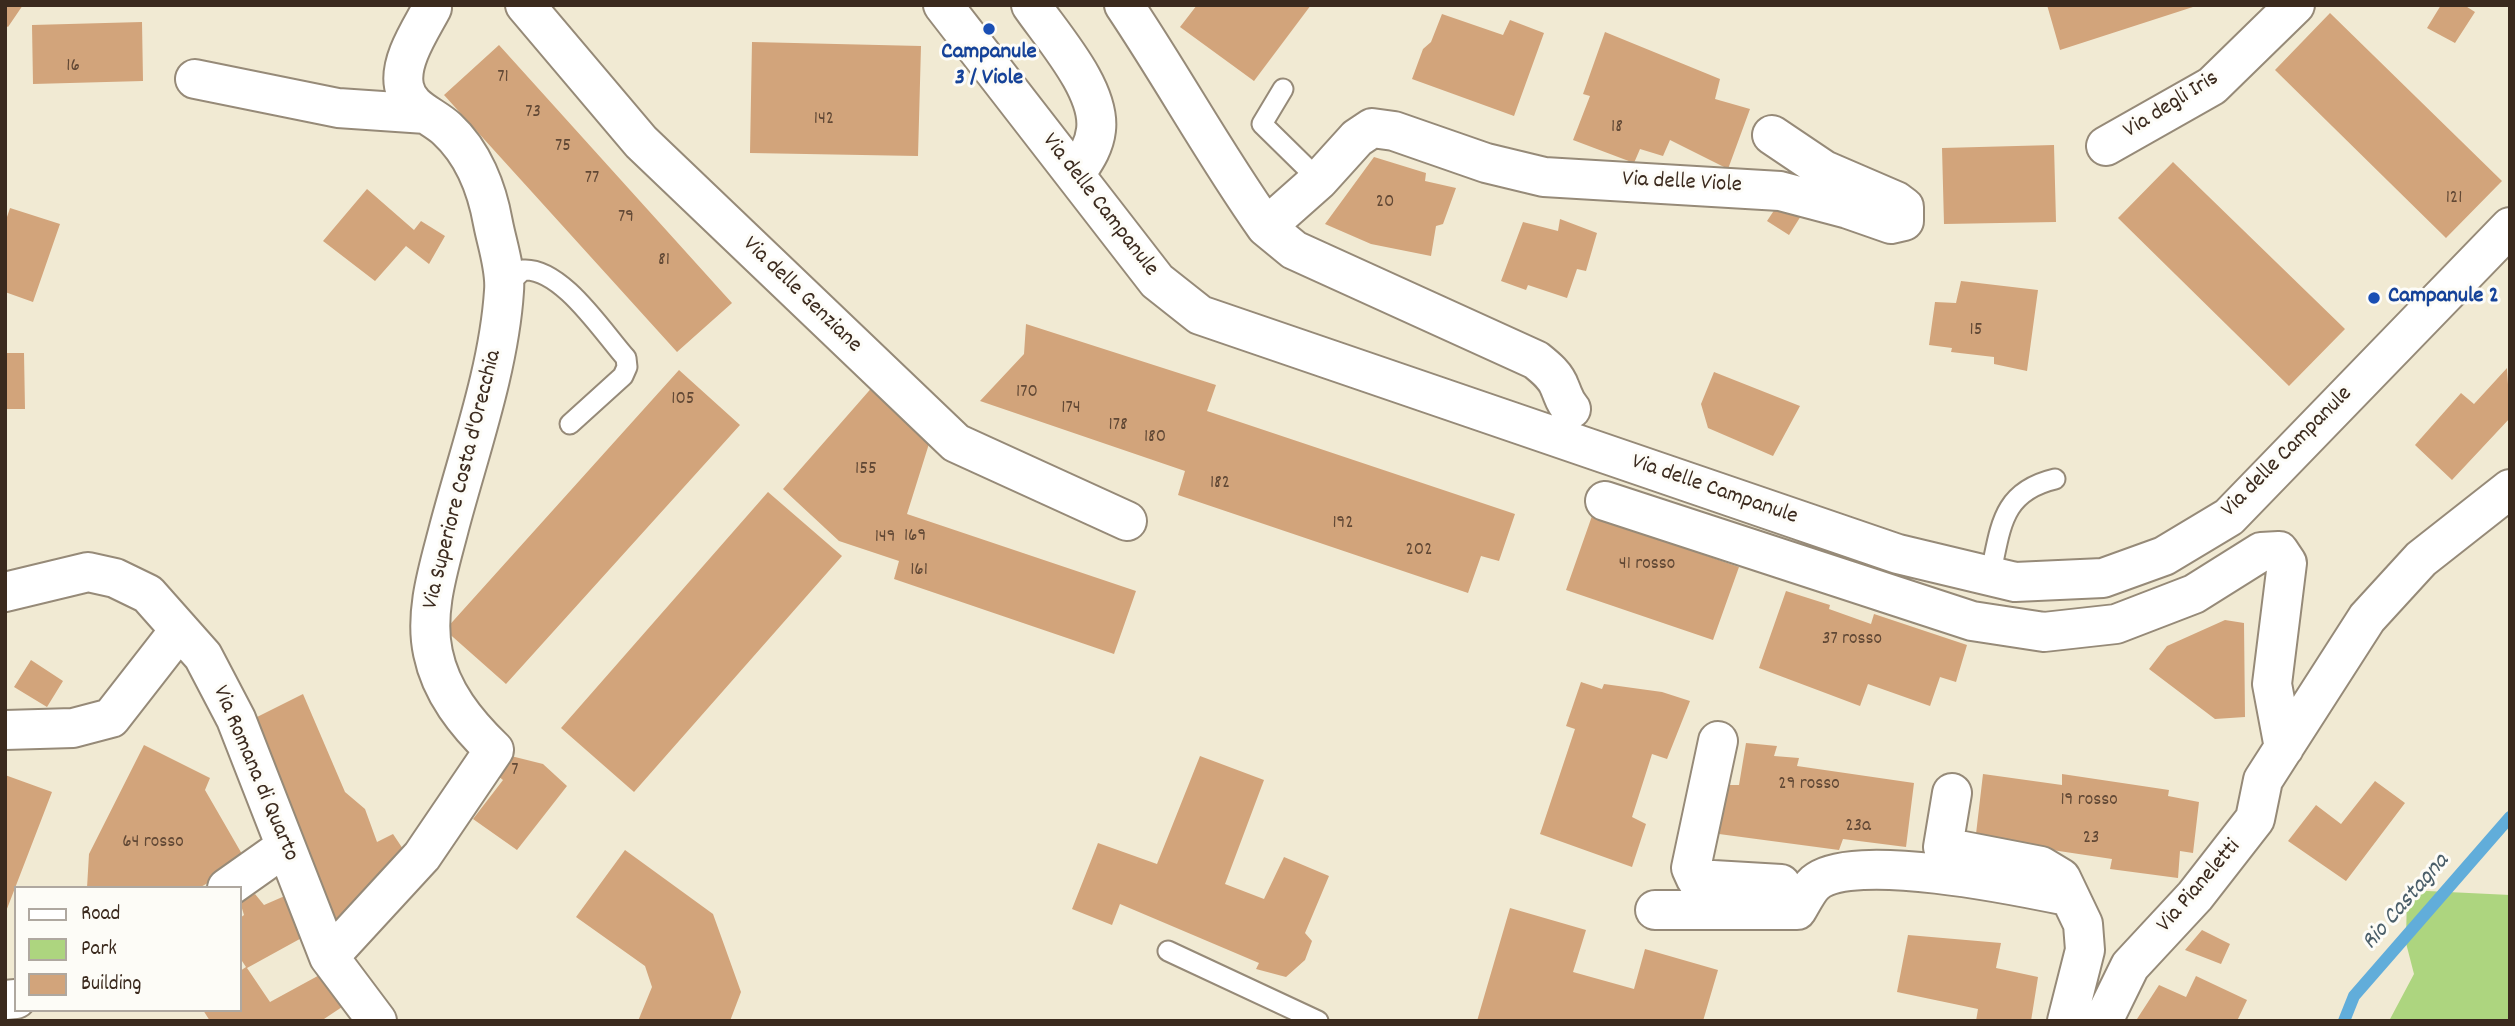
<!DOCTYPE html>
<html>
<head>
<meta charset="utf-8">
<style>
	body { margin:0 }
	#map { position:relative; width:2515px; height:1026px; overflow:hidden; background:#f1ead3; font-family:Dekko,sans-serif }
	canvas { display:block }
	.frame { position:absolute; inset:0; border:7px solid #3b2a1e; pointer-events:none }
	.legend { position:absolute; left:14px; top:886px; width:228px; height:126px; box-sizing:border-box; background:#fdfcf7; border:2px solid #afa8a0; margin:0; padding:9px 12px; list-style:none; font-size:21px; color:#3b2a1e }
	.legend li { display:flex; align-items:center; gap:14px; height:35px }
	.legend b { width:35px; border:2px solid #afa8a0 }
</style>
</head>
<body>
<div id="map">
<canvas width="2515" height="1026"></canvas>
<div class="frame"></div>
<ul class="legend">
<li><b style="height:9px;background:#fff"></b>Road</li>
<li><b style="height:19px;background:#add57f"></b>Park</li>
<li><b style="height:19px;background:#d2a47b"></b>Building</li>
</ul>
</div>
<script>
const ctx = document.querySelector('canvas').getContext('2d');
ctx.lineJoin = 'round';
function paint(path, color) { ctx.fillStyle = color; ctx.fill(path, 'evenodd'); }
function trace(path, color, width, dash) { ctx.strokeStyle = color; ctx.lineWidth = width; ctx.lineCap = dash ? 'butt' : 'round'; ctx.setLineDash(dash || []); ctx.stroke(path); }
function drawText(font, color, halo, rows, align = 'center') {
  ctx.font = font + ' Dekko,sans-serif'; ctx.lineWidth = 6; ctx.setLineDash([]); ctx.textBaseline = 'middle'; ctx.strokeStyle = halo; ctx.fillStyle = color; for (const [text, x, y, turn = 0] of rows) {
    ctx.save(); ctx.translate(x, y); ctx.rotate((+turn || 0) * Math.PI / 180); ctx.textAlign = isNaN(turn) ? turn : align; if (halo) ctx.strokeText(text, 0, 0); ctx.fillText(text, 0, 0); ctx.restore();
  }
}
const green = new Path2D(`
	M2407 890 2510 895V1021H2389L2414 974 2406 943Z`);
const stream = new Path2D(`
	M2344 1021 2354 996 2510 817`);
const building = new Path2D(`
	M5 5H23L8 27 5 25Z
	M1197 5H1311L1254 81 1180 27Z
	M2047 5H2196V6L2060 50Z
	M2441 5H2464L2475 12 2455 43 2427 28Z
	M2330 13 2502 181 2446 238 2275 70Z
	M1442 14 1503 35 1510 20 1544 33 1514 116 1412 79 1423 49 1431 42Z
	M142 22 143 81 33 84 32 25Z
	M1605 32 1720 79 1715 99 1750 109 1728 169 1670 140 1663 156 1640 149 1634 163 1573 140 1590 96 1583 94Z
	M752 42 921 46 918 156 750 153Z
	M499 45 732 303 677 352 444 95Z
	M2054 145 2056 222 1944 224 1942 148Z
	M1374 157 1426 173 1425 181 1456 188 1443 224 1436 226 1431 256 1371 244 1325 224Z
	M2173 162 2345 329 2289 386 2118 218Z
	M367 189 414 230 421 221 445 236 429 264 406 246 375 281 323 241Z
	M1783 197 1809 203 1789 235 1767 221Z
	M10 208 60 224 33 302 5 292V223Z
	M1560 219 1597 233 1586 271 1577 269 1567 298 1528 285 1526 290 1501 281 1523 222 1558 231Z
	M1961 281 2038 290 2027 371 1994 364V357L1951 352 1952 348 1929 345 1935 302 1956 303Z
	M1026 324 1216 385 1207 411 1515 514 1499 561 1481 556 1468 593 1178 495 1185 471 980 401 1024 354Z
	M5 353H24L25 409H5Z
	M2507 368 2510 418 2452 480 2415 445 2461 393 2474 404Z
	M679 370 740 425 506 684 445 630Z
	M1714 372 1800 406 1773 456 1708 428 1701 404Z
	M875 384 933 431 907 514 1136 591 1114 654 894 579 899 561 839 541 783 489Z
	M768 492 842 556 634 792 561 728Z
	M1592 516 1739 567 1713 640 1566 590Z
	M1786 591 1830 605 1829 609 1871 624 1874 614 1967 645 1956 682 1940 677 1930 706 1868 684 1860 706 1759 668Z
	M2225 620 2244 623 2245 717 2215 719 2149 669 2167 646Z
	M31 660 63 681 47 707 14 687Z
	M1581 682 1602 689 1604 684 1662 692 1690 701 1667 759 1652 754 1632 817 1646 824 1632 867 1540 834 1575 729 1566 726Z
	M303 694 345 792 365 809 377 842 393 834 407 855 334 926 253 719Z
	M1746 743 1777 746 1774 756 1799 758 1797 766 1914 783 1906 847 1843 839 1839 850 1719 834 1726 785H1739Z
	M144 745 210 778 205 790 246 861 199 888H87L89 854Z
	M511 756 543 764 567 786 517 850 473 819 503 780 493 772Z
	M1200 756 1264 780 1225 884 1264 899 1284 857 1329 876 1305 933 1312 941 1305 960 1286 977 1256 969 1259 963 1120 904 1112 925 1072 909 1098 843 1157 864Z
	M1983 774 2062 785V774L2169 790 2168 796 2199 802 2193 853 2180 851 2178 878 2110 869 2112 859 1999 842 1976 834Z
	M5 775 52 792 5 914Z
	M2375 781 2405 803 2346 881 2288 841 2316 805 2341 824Z
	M625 850 713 914 741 992 730 1021H638L652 987 645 966 576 917Z
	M255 894 264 905 287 895 307 935 247 968 270 1002 325 972 345 1005 321 1021H210L203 1010H240V971L246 967 240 958V918L244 915 240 902Z
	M1510 908 1586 930 1573 972 1634 989 1645 949 1718 970 1703 1021H1477Z
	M2202 930 2230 944 2221 964 2185 950Z
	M1908 935 2001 943 1996 968 2038 977 2031 1021H1976L1978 1009 1897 992Z
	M2196 976 2247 1000 2237 1021 2137 1019 2159 985 2186 997Z`);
const lane = new Path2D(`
	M1283 89 1262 124 1319 180
	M506 286 523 270C561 267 602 331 626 358L627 367 623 376 570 424
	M1990 576C2001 529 2000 492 2055 479
	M1168 951 1318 1021`);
const street = new Path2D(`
	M525 5 641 142 956 443 1127 521
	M943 5 1157 281 1200 315 1898 554 2015 582 2103 578 2164 556 2229 517 2510 227
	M1031 5C1053 37 1101 90 1096 130 1094 148 1084 161 1075 175
	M1124 5C1173 78 1215 155 1266 227
	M195 79 338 108 426 114
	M2106 146 2212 86 2295 5
	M1571 409C1564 401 1564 397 1560 388 1556 376 1546 368 1536 360L1294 250 1266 227 1319 180 1357 138 1372 128 1394 131 1486 163 1544 177 1780 191 1848 209 1891 224 1904 221V207L1896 201 1824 170 1772 135
	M1605 501 1972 621 2044 632 2116 624 2194 594 2261 552 2279 551 2287 563 2272 684 2284 748
	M5 592 88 572 115 578 148 594 203 656 236 719 329 957 377 1021
	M5 730 73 728 111 718 178 632
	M1718 741 1691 868 1696 879 1781 884
	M1952 793 1943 847 2041 866 2061 878 2083 924 2085 950 2067 1021
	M227 888 285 847
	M1655 910H1797C1802 902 1808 889 1815 883 1851 851 2019 886 2067 896
	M329 957 422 856 494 750C466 723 441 692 433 653 424 612 439 567 449 528 469 452 499 369 504 291 506 269 497 244 493 223 487 189 473 153 447 129 432 115 408 109 404 86 399 61 421 29 432 8
	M5 1000 16 999
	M2103 1021 2130 966 2195 896 2255 819 2263 780 2367 618 2421 559 2510 489`);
const markers = [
	[989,29,7,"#1a4fb4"],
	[2374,298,7,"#1a4fb4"]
];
const numberNames = [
	["16",73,67],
	["71",503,78],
	["73",533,113],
	["142",824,120],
	["18",1617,128],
	["75",563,147],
	["77",592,179],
	["121",2454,199],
	["20",1385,203],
	["79",626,218],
	["81",664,261],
	["15",1976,331],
	["170",1027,393],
	["105",683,400],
	["174",1071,409],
	["178",1118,426],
	["180",1155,438],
	["155",866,470],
	["182",1220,484],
	["192",1343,524],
	["169",915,537],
	["149",885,538],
	["202",1419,551],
	["41 rosso",1647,565],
	["161",919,571],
	["37 rosso",1852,640],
	["7",515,771],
	["29 rosso",1809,785],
	["19 rosso",2089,801],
	["23a",1858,827],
	["23",2091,839],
	["64 rosso",153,843]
];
const transitNames = [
	["Campanule",989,54],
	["3 / Viole",989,80],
	["Campanule 2",2388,298,"left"]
];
const streetNames = [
	["Via degli Iris",2172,106,-32],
	["Via delle Viole",1682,184,3],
	["Via delle Campanule",1099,206,52],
	["Via delle Genziane",801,296,44],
	["Via delle Campanule",2288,453,-45],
	["Via Superiore Costa d'Orecchia",464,480,-76],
	["Via delle Campanule",1714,491,19],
	["Via Romana di Quarto",254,774,67],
	["Via Pianeletti",2200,887,-49]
];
const waterNames = [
	["Rio Castagna",2407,903,-49]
];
paint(green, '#add57f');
trace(stream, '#61adda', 12);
paint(building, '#d2a47b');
trace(lane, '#968a78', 23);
trace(street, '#968a78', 42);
trace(lane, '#fff', 19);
trace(street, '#fff', 38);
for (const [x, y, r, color] of markers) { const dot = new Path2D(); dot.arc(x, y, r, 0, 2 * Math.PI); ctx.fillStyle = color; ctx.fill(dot); trace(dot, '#fdfcf7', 2.5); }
drawText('19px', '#614835', null, numberNames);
drawText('bold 23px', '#164399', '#fdfcf7', transitNames);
drawText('23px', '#3b2a1e', '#fdfcf7', streetNames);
drawText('italic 24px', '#4a5e69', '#fdfcf7', waterNames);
</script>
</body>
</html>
